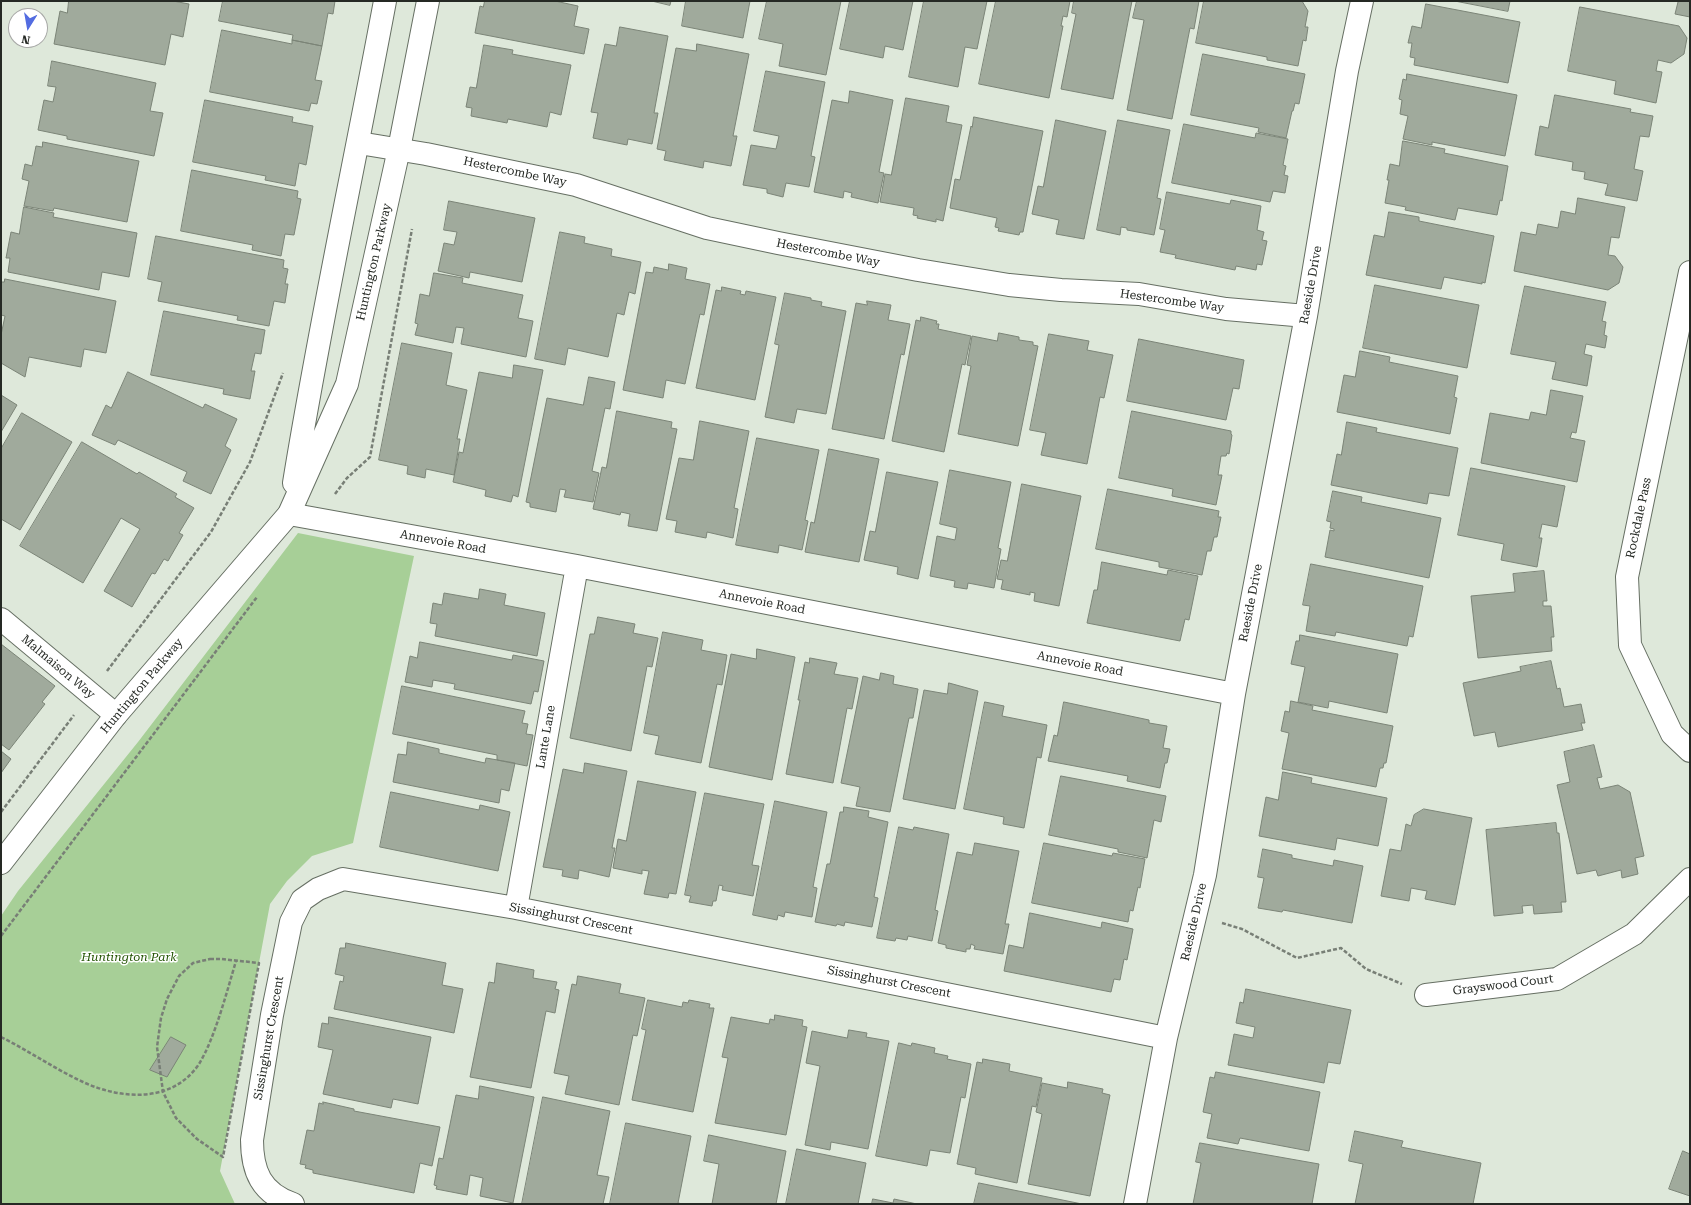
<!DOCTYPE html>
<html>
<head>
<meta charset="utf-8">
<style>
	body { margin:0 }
	#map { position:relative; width:1691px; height:1205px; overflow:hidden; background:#dee8da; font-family:"Roboto Serif",serif }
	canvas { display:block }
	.frame { position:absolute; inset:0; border:2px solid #252924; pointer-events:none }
	.north { position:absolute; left:8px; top:8px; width:40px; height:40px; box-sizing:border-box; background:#fff; border:1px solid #a8a9a7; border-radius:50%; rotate:191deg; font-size:11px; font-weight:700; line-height:16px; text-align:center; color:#252924 }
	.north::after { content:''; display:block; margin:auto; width:14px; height:18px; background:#536ce1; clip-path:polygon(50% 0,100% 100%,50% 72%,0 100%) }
</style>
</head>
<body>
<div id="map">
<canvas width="1691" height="1205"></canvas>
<div class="frame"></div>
<div class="north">N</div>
</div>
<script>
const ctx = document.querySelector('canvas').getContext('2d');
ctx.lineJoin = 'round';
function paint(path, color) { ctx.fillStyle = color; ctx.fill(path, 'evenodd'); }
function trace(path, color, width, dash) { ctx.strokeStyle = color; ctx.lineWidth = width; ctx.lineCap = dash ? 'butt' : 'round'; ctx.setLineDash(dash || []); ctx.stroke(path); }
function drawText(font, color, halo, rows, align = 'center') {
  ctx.font = font + ' "Roboto Serif",serif'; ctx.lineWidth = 3; ctx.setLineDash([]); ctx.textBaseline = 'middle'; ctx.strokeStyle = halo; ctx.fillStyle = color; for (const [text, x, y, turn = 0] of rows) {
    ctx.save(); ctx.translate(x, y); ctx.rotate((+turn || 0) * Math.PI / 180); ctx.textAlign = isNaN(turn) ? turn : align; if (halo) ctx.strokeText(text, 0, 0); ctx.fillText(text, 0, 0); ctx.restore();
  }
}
const green = new Path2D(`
	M298 533 414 556 353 843 312 856 287 881 270 904 220 1171 235 1204H1V916L18 891 138 742Z`);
const building = new Path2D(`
	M69 1H173L189 4 183 37 171 34 165 65 54 44 60 11 67 13Z
	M223 1H335L333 14 328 13 322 46 292 40 293 35 219 21Z
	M485 1H555L578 6 574 26 589 29 584 54 475 33 480 6 483 7Z
	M652 1H671L670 5Z
	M686 1H750L743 38 682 26Z
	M767 1H841L826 75 779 66 783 44 759 39Z
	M850 1H913L903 50 885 46 883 58 840 49Z
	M924 1H987L977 49 965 47 958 87 909 77Z
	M996 1H1070L1067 17 1063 16 1061 26H1063L1049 98 979 84Z
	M1074 1H1132L1113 99 1061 89 1076 14 1072 13Z
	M1137 1H1199L1194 29 1190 28 1172 119 1127 110 1144 20 1133 18Z
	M1204 1H1302L1308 11 1305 27H1308L1306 41 1303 40 1298 66 1267 60V57L1196 43Z
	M1455 1H1510L1508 11Z
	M1671 1H1690V17L1675 14 1678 2Z
	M1426 4 1520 22 1508 83 1414 65 1415 58 1410 57 1412 43H1408L1412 26 1421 28Z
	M1580 7 1679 26 1687 38 1684 54 1671 63 1658 60 1656 71 1662 72 1656 103 1614 94 1616 81 1568 71Z
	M620 27 668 36 654 113H658L652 144 628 139 627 145 593 138 598 113 591 112 605 44 616 46Z
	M222 30 292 44V40L322 46 315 80 322 81 317 104 311 103 309 111 210 92Z
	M697 44 749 54 733 136H737L731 166 704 161 703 168 664 160 666 151 657 149 676 48 696 51Z
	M484 45 513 50 512 54 571 65 561 115 550 112 547 127 508 119 507 123 471 116 472 108 466 107 470 87 476 88Z
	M1203 54 1305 74 1299 104 1295 103 1293 111H1292L1286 138 1258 132 1259 128 1191 115Z
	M52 61 156 83 150 111 163 113 154 156 67 139V136L38 130 44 100 53 102 56 87 48 86Z
	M766 71 825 82 811 156 815 157 809 187 786 183 783 197 767 193V189L743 185 751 145 776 149 779 136 754 131Z
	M1407 74 1517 95 1505 156 1432 142V145L1403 139 1408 116 1400 114 1402 100 1399 99 1403 79 1406 80Z
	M850 91 893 100 879 172 884 173 878 203 851 197 852 193 844 191 843 198 814 192 832 100 848 103Z
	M1555 95 1631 109 1630 112 1653 116 1649 137 1640 136 1634 169 1643 171 1637 201 1605 195 1608 184 1584 179 1585 172 1572 170 1573 162 1535 155 1540 126 1548 128Z
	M906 98 949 106 946 122 962 125 943 221 936 219V222L917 218 918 216 913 215 914 208 880 202 885 174 891 175Z
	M205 100 293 117 292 122 313 126 306 165 299 163 295 186 265 180 266 176 193 162Z
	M974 117 1043 131 1023 232H1020L1019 235 998 231 999 228 995 227 997 218 950 208 955 179 960 180 971 126 972 127Z
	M1056 120 1106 131 1084 239 1056 234 1059 220 1032 214 1038 186 1043 187Z
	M1118 120 1170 130 1157 198 1161 199 1154 235 1127 230V228L1121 227 1120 235 1097 230Z
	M1184 124 1255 138 1256 133 1288 139 1283 165 1286 166 1284 175 1288 176 1285 193 1273 191 1270 202 1172 183Z
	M1403 141 1445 149 1444 153 1508 166 1502 201 1500 200 1497 215 1458 208 1455 220 1405 210 1406 207 1385 203 1389 180H1387L1390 164 1399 166Z
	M43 142 139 161 127 222 54 208 53 211 24 206 29 181 22 179 25 164 32 166 36 146 42 147Z
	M192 170 298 191 297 198 301 199 294 235 285 234 281 256 252 250 253 245 181 231Z
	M1167 192 1230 204 1231 200 1261 206 1257 230 1264 232 1262 240 1267 241 1262 265 1257 264 1256 270 1236 266 1235 270 1175 258 1176 255 1160 252 1165 230 1160 229Z
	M1578 198 1625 207 1619 238 1611 237 1608 255 1615 256 1623 267 1619 283 1608 290 1514 271 1521 232 1536 235 1538 224 1558 228 1561 211 1575 214Z
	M449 201 535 218 522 282 470 272 469 278 438 271 444 243 454 245 457 232 444 230Z
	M24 207 54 213 53 217 137 233 129 277 102 272 99 290 8 272 10 258H6L11 232 19 234Z
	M1389 212 1419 217V221L1494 236 1485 283 1482 282V284L1444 277 1441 289 1366 275 1374 235 1384 237Z
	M560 232 585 237 584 243 612 249 611 256 641 262 635 294 629 292 624 315 617 313 608 357 568 348 565 365 535 359Z
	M156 236 284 260 283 268 288 269 285 284H288L285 303 274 301 269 326 237 320 238 316 158 301 162 282 148 279Z
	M669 264 687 268 685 279 710 284 704 315 700 314 685 384 666 380 663 398 623 390 646 272 653 273 654 267 668 270Z
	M434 273 463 278 462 283 523 295 518 318 533 321 526 357 461 344 464 328 456 327 453 343 415 335 418 324 415 323 420 294 429 296Z
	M5 279 116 301 106 353 84 349 81 367 29 357 25 377 1 363V335L5 316 1 315V282H4Z
	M1375 285 1479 305 1467 368 1363 348Z
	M1525 286 1606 302 1602 321 1606 322 1604 335 1607 336 1605 348 1586 344 1584 354 1592 356 1587 386 1552 379 1556 362 1511 354Z
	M722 287 741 291 740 294 745 295 746 291 776 297 755 400 696 388 716 290 721 291Z
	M785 293 811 298V300L822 302 821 306 846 311 826 414 797 409 794 423 765 417 779 345 775 344Z
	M867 301 891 305 888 320 910 324 904 355 901 354 884 439 832 429 856 303 867 305Z
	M164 311 265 330 261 354 255 353 251 371H255L250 399 223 394 224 389 151 375Z
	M921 317 937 321 936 324H939L938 329 971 336 965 365 962 364 944 452 892 441 916 320 920 321Z
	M999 333 1019 337V340L1033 342V345L1038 346 1018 446 958 434 971 366 967 365 972 336 997 341Z
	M1049 334 1089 341 1087 350 1113 355 1104 398 1100 397 1087 464 1041 455 1046 433 1030 430Z
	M1139 339 1244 360 1239 389 1233 388 1226 420 1127 401Z
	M402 343 452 353 446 385 467 390 457 439H460L454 475 426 469 425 478 407 474 408 466 379 460Z
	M1360 351 1390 357 1389 362 1458 376 1454 397 1457 398 1450 434 1337 412 1344 375 1355 377Z
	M514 365 543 370 518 497 513 495 511 502 485 496 486 490 453 482 459 452 463 453 479 372 512 378Z
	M128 372 203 408 205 404 237 419 225 446 231 450 211 494 183 481 187 472 118 440 115 445 92 435 106 405 111 408Z
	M589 377 615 382 610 409 605 408 592 471 599 473 593 502 564 497 566 490 560 489 556 512 530 507V503L526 502 547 398 583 405Z
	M1551 390 1583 396 1576 433 1572 432 1570 438 1585 441 1577 482 1481 463 1490 413 1529 420 1531 412 1546 415Z
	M1 395 17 405 1 432Z
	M617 411 672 422 671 428 677 429 657 531 628 526 630 514 621 512 620 515 593 509 602 467 606 468Z
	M1132 411 1231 431V434L1232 435 1229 454 1227 453 1226 456H1221L1218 475H1222L1216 505 1172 496 1173 489 1119 478Z
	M22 413 72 442 20 530 1 519V449Z
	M700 421 749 431 734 508 738 509 733 538 707 532 706 538 675 532 677 521 666 519 679 458 693 460Z
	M1347 422 1377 428 1376 432 1458 448 1449 496 1429 493 1427 504 1331 485 1337 454 1341 455Z
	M757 438 819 450 805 520 808 521 802 550 779 545 778 553 736 545Z
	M82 442 137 474 139 472 177 494 175 497 194 508 179 533 183 535 168 561 164 559 155 574 152 573 132 607 104 591 140 529 121 518 83 583 20 546Z
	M829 449 879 459 859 562 805 552 811 522 814 523Z
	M1471 468 1565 486 1557 527 1542 524 1539 538H1542L1537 567 1501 560 1504 544 1458 535Z
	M950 470 1011 482 998 548 1001 549 994 588 968 583 967 589 954 587 955 581 930 576 937 536 955 540 957 528 940 524Z
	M887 472 938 482 918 579 897 574 898 567 864 560 870 531 875 532Z
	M1022 484 1081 496 1059 606 1034 601 1035 593 1030 592V595L1001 589 1003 580 997 579 1001 560 1007 561Z
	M1108 489 1219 511 1218 517H1221L1217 537H1214L1211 551H1207L1202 575 1159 567V562L1096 549Z
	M1333 491 1362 497 1361 502 1441 518 1429 578 1325 557 1330 530 1334 531V529L1330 528 1331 522 1327 521Z
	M1102 562 1167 575 1168 570 1198 576 1189 620 1185 619 1180 641 1087 623 1094 590H1097Z
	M1311 564 1423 586 1413 637 1409 636 1407 646 1336 632 1335 636 1306 631 1310 606 1303 605Z
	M1544 571 1547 601H1543V606H1551L1554 637H1551L1552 651 1478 658 1471 596 1515 592 1513 574Z
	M480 589 506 594 504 605 545 613 537 656 435 636 437 624 430 623 433 603 442 605 444 593 478 599Z
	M598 617 635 624 633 633 658 638 652 667 647 666 631 751 570 738 590 634H594Z
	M663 632 703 640 701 650 727 655 722 685 717 684 701 763 655 754 659 736 644 733Z
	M1300 635 1398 654 1387 713 1329 701 1328 708 1298 702 1305 667 1291 664 1296 641H1299Z
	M420 642 512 660 513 655 544 661 538 692 534 691 531 704 454 689 455 684 433 680 432 687 405 682 410 656 417 658Z
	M1 644 55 686 42 702 45 704 9 750 1 744Z
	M757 649 795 657 772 780 709 767 731 654 756 659Z
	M810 658 837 663 834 674 858 678 852 709 847 708 833 783 786 774 800 700H798L805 662 809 663Z
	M1551 661 1557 689 1560 688 1564 707 1581 704 1585 723H1581L1583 730 1498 747 1495 732 1474 736 1463 683 1521 671 1520 667Z
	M881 673 894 676 893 684 918 689 913 718H909L890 812 856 806 860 787 841 783 863 676 879 680Z
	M949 683 978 691 955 809 903 799 924 690 947 694Z
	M402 686 525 711 522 723 528 724 526 734 533 735 527 766 497 760V755L393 734Z
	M1291 701 1313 706 1312 710 1393 726 1386 763H1384L1383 768H1380L1376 787 1282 769 1289 733 1281 731 1285 711 1289 712Z
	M985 702 1004 706 1002 716 1047 725 1041 758 1037 757 1024 828 1003 824 1004 817 964 809Z
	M1064 702 1149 720V723L1167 726 1163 748 1170 749 1167 763H1165L1160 788 1127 781 1128 776 1048 761 1054 735 1057 736Z
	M408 742 439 749V753L485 763 486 758 515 763 509 791 501 789 499 803 393 782 398 754 406 755Z
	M1594 745 1602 777 1597 778 1600 789 1618 785 1630 792 1644 856 1635 858 1638 874 1622 878 1621 870 1598 876 1596 870 1577 874 1557 785 1570 782 1564 752Z
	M1 751 11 759 1 773Z
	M585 763 627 771 612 848H615L609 877 579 870 578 879 562 876 563 870 543 867 563 769 583 773Z
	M1283 772 1312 778 1311 783 1387 798 1378 846 1337 838 1335 850 1259 836 1266 797 1278 800Z
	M1061 776 1166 796 1161 822 1154 820 1147 858 1118 852V849L1049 835Z
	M638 781 696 792 676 894 669 893 668 898 644 894 649 871 642 870V874L613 868 618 839 626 841Z
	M391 792 479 810 480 805 510 812 498 871 380 847Z
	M705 793 764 804 752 865 759 866 753 896 722 890 723 886 719 885 716 901H713L712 906 689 902 691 896 685 895Z
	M775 801 827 812 813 887 817 888 812 917 785 912 784 917 778 915 777 920 753 915Z
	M844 807 869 811 868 817 888 822 874 897 878 898 872 927 845 922 844 926 837 924 836 926 815 922 827 864H830L840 812H843Z
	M1424 809 1472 818 1455 905 1425 899 1427 891 1411 888 1409 901 1381 896 1390 849 1401 851 1406 824 1411 826 1414 815Z
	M1556 823 1557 833H1559L1566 902H1561L1562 912 1534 914 1533 905 1522 906 1523 913 1494 916 1486 830Z
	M899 827 913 830 914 827 949 834 935 910 938 911 932 941 908 936 907 940 896 938 895 941 877 938Z
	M975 843 1019 851 1005 924H1009L1003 954 974 949 975 946 971 944 970 949H966V952L946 948V945L938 943 957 852 972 855Z
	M1044 843 1112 856 1113 853 1145 859 1140 888 1138 887 1133 911 1130 910 1128 922 1032 903Z
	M1263 849 1292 855V858L1333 866 1334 860 1363 866 1352 923 1283 910 1282 912 1258 908 1264 878 1258 877Z
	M1030 913 1101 928 1102 922 1133 929 1127 960 1124 959 1120 980 1114 979 1111 992 1004 971 1009 945 1023 948Z
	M346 943 446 963 442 985 463 989 454 1033 334 1009 340 981 343 982 344 976 335 974 340 948H345Z
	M497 963 534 970 533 978 557 982 555 989 559 990 555 1013 546 1011 531 1088 470 1077 489 982 494 983Z
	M578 976 621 984 619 993 645 998 637 1036 633 1035 619 1105 565 1094 569 1076 554 1073 572 984 576 985Z
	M1246 989 1351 1010 1340 1064 1328 1062 1324 1083 1228 1065 1234 1034 1253 1038 1255 1027 1236 1023 1240 1002 1243 1003Z
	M648 1000 682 1007 683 1002 688 1003 689 1000 710 1004 709 1008H714L693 1112 632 1100 646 1030 642 1029Z
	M775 1015 803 1020 802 1026 807 1027 786 1135 715 1123 728 1058 722 1057 731 1017 769 1024 770 1019 774 1020Z
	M329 1017 431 1037 418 1104 393 1099 391 1108 323 1094 333 1050 318 1047 322 1023 328 1024Z
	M849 1030 867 1033 866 1037 889 1041 868 1149 831 1142 830 1150 805 1145 820 1066 806 1063 812 1031 847 1038Z
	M171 1037 186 1045 167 1077 150 1070Z
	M899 1043 911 1046 912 1043 935 1048 934 1053 948 1056 947 1059 971 1064 965 1098 961 1097 950 1153 930 1150 927 1166 876 1156Z
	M983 1059 1010 1064 1009 1071 1042 1078 1036 1107 1032 1106 1017 1183 975 1174 976 1168 957 1164 977 1062 982 1063Z
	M1216 1072 1320 1092 1309 1151 1240 1138 1238 1144 1207 1138 1212 1114 1203 1112 1210 1077 1214 1078Z
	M1068 1082 1103 1089 1102 1093 1110 1095 1090 1196 1028 1184 1042 1114 1036 1112 1042 1083 1067 1088Z
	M480 1086 534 1097 513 1203 480 1196 483 1178 470 1175 467 1195 436 1189 437 1186 434 1185 439 1158 443 1159 456 1095 478 1099Z
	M543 1097 610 1111 597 1175 609 1177 603 1204H522Z
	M323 1102 354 1109V1111L440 1127 432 1166 420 1163 414 1193 313 1173V1170L305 1168 306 1165 300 1164 307 1130 314 1131 319 1103 323 1104Z
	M626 1123 691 1136 678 1203 683 1204H610Z
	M1355 1131 1403 1141 1401 1147 1481 1163 1473 1204H1355L1363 1164 1349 1161Z
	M709 1135 786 1151 776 1204H712L719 1164 704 1161Z
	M1200 1143 1319 1164 1312 1204H1193L1201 1163 1196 1162Z
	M797 1149 866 1163 858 1204H786Z
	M1683 1151 1690 1154V1196L1669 1189Z
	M979 1183 1082 1204H974Z
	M873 1199 893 1203 894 1199 917 1204H872Z`);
const path = new Path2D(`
	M335 494 347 478 370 457 412 229
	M107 671 211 532 250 462 283 373
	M1 812 74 715
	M1222 923 1242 929 1297 958 1341 948 1366 969 1402 984
	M1 936 257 597
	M210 959H221L259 963 223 1157 197 1139 176 1118 163 1092 157 1047 161 1018 167 999 179 976 193 963Z
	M1 1037C29 1051 55 1069 83 1082 122 1100 173 1103 199 1064 215 1038 227 991 236 961`);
const minor = new Path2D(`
	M359 143 426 154 576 185 707 228 778 243 918 270 1009 285 1061 290 1139 294 1226 309 1306 316
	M1690 272 1627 577 1630 645 1672 734 1690 751
	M289 514 577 566 1234 694
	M1 619 116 715
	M516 908 577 566
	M1426 995 1557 979 1634 934 1690 879
	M293 1204C261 1193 252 1171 252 1140L272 1015 291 922 302 900 318 889 343 879 516 908 1166 1038
	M1135 1204 1166 1038 1205 875 1234 694 1306 316 1347 71 1362 1`);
const tertiary = new Path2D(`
	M294 483C320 322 355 162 385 1
	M1 863 116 715 289 514 347 384 399 149 428 1`);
const streetNames = [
	["Hestercombe Way",515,172,12],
	["Hestercombe Way",828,253,11],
	["Huntington Parkway",374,262,-77],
	["Raeside Drive",1311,285,-80],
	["Hestercombe Way",1172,301,8],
	["Rockdale Pass",1639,518,-78],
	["Annevoie Road",443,542,10],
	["Annevoie Road",762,602,11],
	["Raeside Drive",1251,603,-79],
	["Annevoie Road",1080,664,11],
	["Malmaison Way",58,667,40],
	["Huntington Parkway",142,686,-50],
	["Lante Lane",546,737,-80],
	["Sissinghurst Crescent",571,919,11],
	["Raeside Drive",1194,922,-77],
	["Sissinghurst Crescent",889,982,11],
	["Grayswood Court",1503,985,-7],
	["Sissinghurst Crescent",269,1038,-80]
];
const parkNames = [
	["Huntington Park",129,957]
];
paint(green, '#a7cf97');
paint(building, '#a0aa9c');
trace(building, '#7b8477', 1);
trace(minor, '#666f63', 24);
trace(tertiary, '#666f63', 24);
trace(path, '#787f76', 2.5, [4, 2]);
trace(minor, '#fff', 22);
trace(tertiary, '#fff', 22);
drawText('12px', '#252924', '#fff', streetNames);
drawText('italic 12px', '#235403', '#fff', parkNames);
</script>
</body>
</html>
